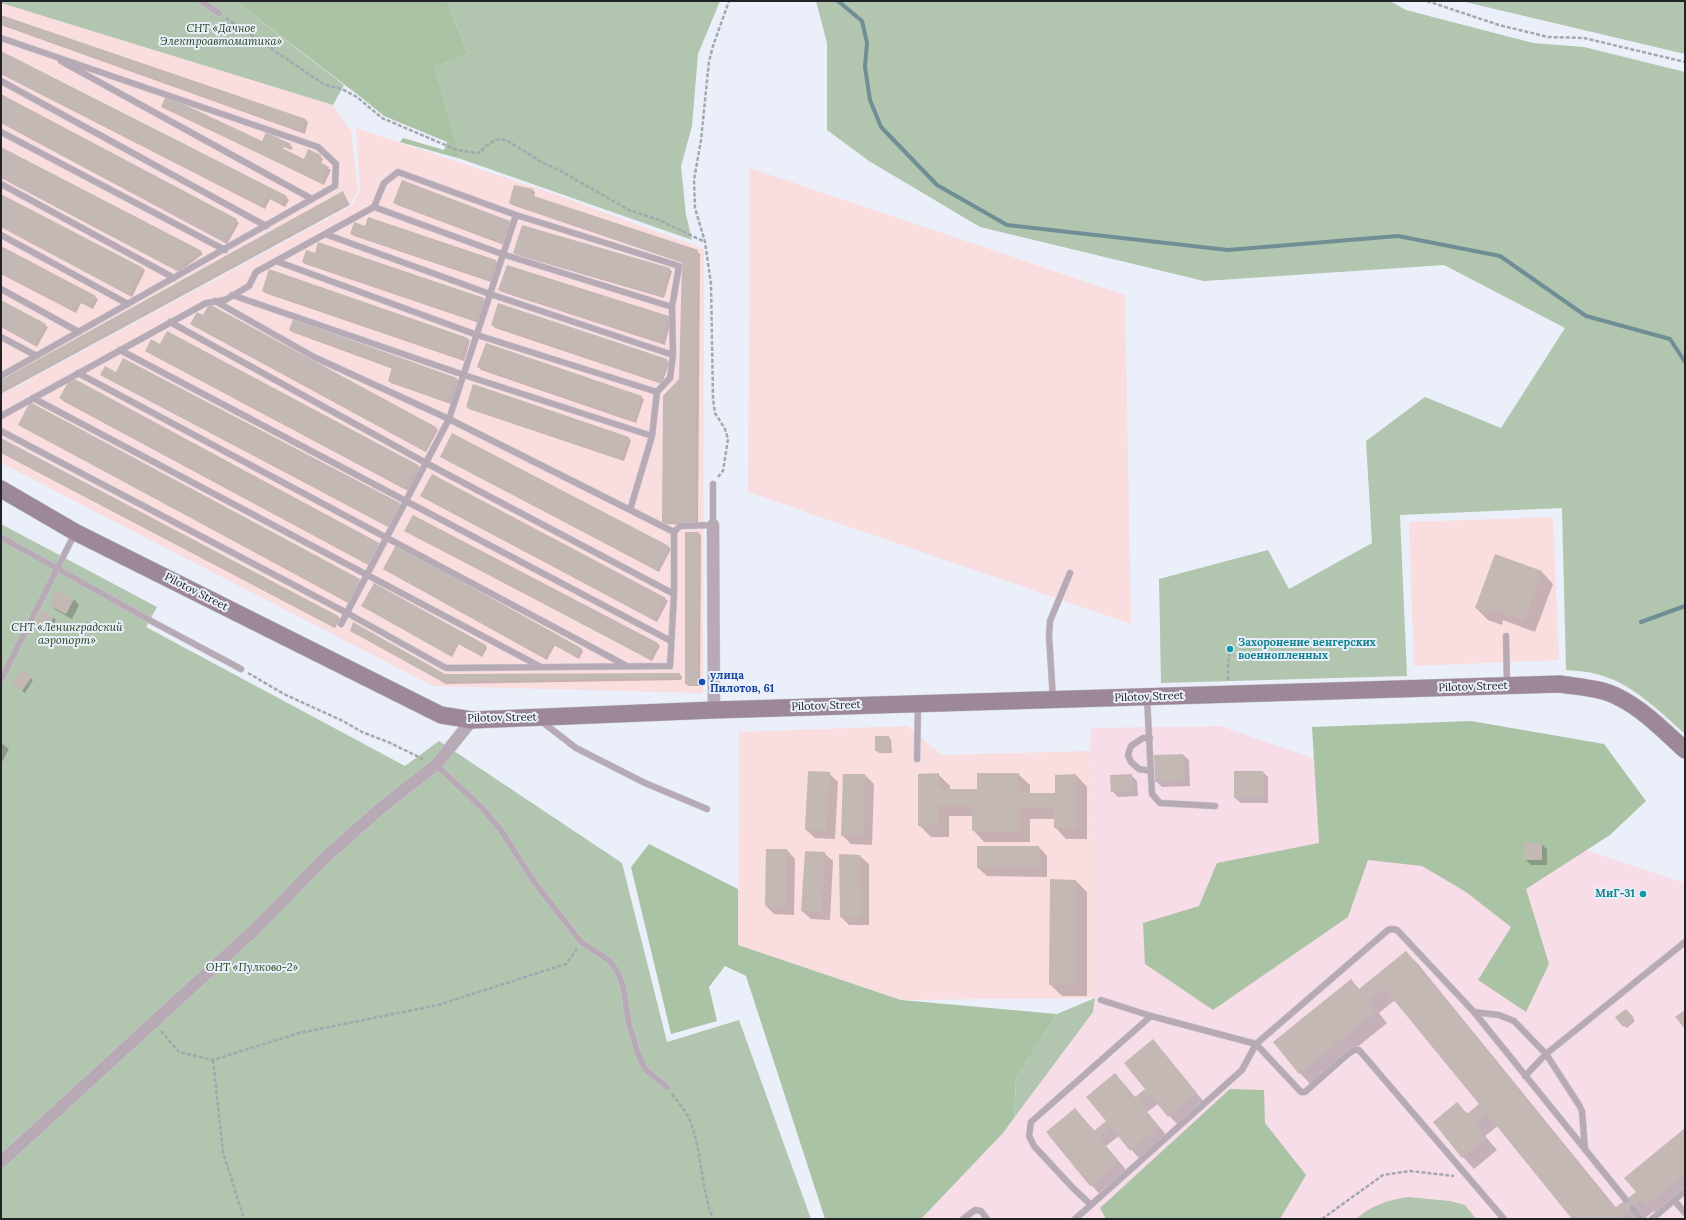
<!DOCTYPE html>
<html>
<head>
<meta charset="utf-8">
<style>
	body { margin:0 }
	#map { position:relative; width:1686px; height:1220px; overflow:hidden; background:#eaeff9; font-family:Lora,serif }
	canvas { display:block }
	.frame { position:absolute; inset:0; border:2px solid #222327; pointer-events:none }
</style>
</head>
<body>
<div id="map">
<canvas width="1686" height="1220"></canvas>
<div class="frame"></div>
</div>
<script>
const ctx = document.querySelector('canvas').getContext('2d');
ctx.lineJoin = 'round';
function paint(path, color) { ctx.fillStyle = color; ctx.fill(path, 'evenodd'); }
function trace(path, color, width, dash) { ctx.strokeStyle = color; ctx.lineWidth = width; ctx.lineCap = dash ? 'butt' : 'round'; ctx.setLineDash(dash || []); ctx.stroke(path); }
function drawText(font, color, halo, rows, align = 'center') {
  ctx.font = font + ' Lora,serif'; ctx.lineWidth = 4; ctx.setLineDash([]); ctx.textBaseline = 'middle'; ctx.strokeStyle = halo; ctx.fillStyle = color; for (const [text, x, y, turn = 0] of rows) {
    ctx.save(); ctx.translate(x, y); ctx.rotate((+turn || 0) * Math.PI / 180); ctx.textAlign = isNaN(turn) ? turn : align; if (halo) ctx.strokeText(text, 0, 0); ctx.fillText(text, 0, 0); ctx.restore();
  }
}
const industrial = new Path2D(`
	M1 3 333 105 351 131 358 192 349 205 1 393Z
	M356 128 546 191 704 249 703 693 433 686 1 463V395L351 206 360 192Z
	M750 168 1125 295 1131 624 748 492Z
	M1553 517 1559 660 1414 666 1409 522Z
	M907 726 942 755 1090 751 1095 846V998L901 1000 738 945 739 732Z`);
const education = new Path2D(`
	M1221 726 1349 771 1685 883V1219H921L1003 1133 1093 1012 1095 998V846L1090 751 1091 728Z`);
const green = new Path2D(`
	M1 1H235L344 85 333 105 1 3Z
	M447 1H720L698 54 692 126 681 166 686 215 692 240 461 159 435 67 468 54Z
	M816 1H1390L1406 10 1533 43 1584 47 1685 72V734C1659 711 1631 682 1596 674 1587 671 1576 671 1566 670L1562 508 1400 515 1407 676 1161 683 1159 579 1268 550 1289 589 1372 543 1366 441 1425 397 1501 428 1565 328 1444 265 1204 281 980 227 869 161 827 130V43Z
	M1461 1H1685V54Z
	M1 524 157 607 146 627 405 766 439 741 622 863 667 1042 739 1020 811 1219H1Z
	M1095 998 1093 1012 1014 1118 1016 1079 1057 1014Z
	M1408 1197 1450 1201 1465 1205 1476 1219H1356C1371 1205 1389 1200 1408 1197Z`);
const forest = new Path2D(`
	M235 1H447L468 54 435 67 461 159 400 142 403 138 444 150 447 142 384 116 362 98Z
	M1471 721 1604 744 1646 801 1610 835 1526 889 1549 964 1526 1012 1478 980 1511 927 1466 892 1422 866 1368 860 1348 917 1213 1010 1145 964 1143 923 1199 906 1217 863 1319 843 1312 727Z
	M649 844 738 889V945L901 1000 1057 1014 1016 1079 1014 1118 1003 1133 921 1219H825L746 976 725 966 709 987 717 1021 671 1034 631 867Z
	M1230 1089 1264 1090 1265 1123 1306 1175 1280 1219H1106L1100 1208Z`);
const shadow = new Path2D(`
	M1 16 305 120 308 122 305 134 1 25Z
	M1 52 286 197 289 200 285 207 270 199 265 209 1 74Z
	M1 95 236 220 239 223 227 244 1 123Z
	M162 106 262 143 290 145 293 148 291 150 284 147 282 149 305 160 320 156 323 159 320 164 331 170 324 185Z
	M1 148 201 252 203 254 179 272 1 178Z
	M402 181 510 222 512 224 504 245 397 205 394 202Z
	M533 190 535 192 534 197 697 251 700 254 698 525 666 524 663 522 680 379 683 263 512 205 510 203Z
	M343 193 350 205 1 394V382Z
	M1 195 143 268 145 271 132 297 1 227Z
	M351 234 495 260 498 263 491 282 354 236Z
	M1 247 95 297 98 299 93 309 81 303 76 313 1 274Z
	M514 253 669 269 672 271 664 298 517 255Z
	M303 262 484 299 486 302 479 323 305 264Z
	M508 266 669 317 671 320 665 345 502 292 499 289Z
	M263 290 468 339 470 341 464 361 265 293Z
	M1 301 48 327 37 347 1 327Z
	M499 304 667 360 669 363 662 384 495 328 492 325Z
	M210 305 436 428 438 430 426 452 194 326 191 324 203 317Z
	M290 330 457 379 459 382 451 404 391 383 389 381 393 369 292 332Z
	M167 332 418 465 420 468 408 491 149 353 146 351 160 345Z
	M479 367 641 397 644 399 636 423 481 370Z
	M102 375 399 503 401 506 390 528Z
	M71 378 372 567 63 401 61 398Z
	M467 407 629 438 631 441 624 461 469 409Z
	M19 425 359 580 362 582 350 604Z
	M1 440 338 616 340 619 335 628 1 453Z
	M441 457 669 547 671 549 659 572Z
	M424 498 665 599 668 601 657 622Z
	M406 531 658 644 660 646 652 661Z
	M698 533 701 535 700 686H688L686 683Z
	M397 547 581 648 583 651 579 659 555 645 547 660 387 571 384 569Z
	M1496 555 1542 572 1553 584 1535 632 1503 620 1502 625 1488 620 1476 608Z
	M74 599 79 605 72 619 56 610 51 605Z
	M362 606 485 645 487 648 482 657 459 644 452 657Z
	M53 617 56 620 50 630 37 622Z
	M352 631 445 675 679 674 682 676 681 680 446 684Z
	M31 678 33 680 25 693 15 686Z
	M889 737 891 740 892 753H879L876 750Z
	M1 743 9 749 2 762H1Z
	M1183 755 1189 760 1190 786 1162 787 1156 781Z
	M1263 772 1268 777V803H1241L1235 798Z
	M829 773 838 782 835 839 815 838 806 830Z
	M938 774 950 786V790H978L1018 774 1030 785V794H1056L1076 775 1087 787V839H1066L1055 827V819H1030V842H984L973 830V816H949V837H931L919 825Z
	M844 775H865L874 784 872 845 851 844 842 835Z
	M1131 775 1137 781 1138 796 1118 797 1112 791Z
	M1541 844 1547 849V865H1531L1526 860Z
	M1039 847 1047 856V877L987 876 978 868Z
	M787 850 795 859 794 915 774 914 766 906Z
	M824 853 833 861 830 920 811 919 802 911Z
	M860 856 869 864V925H849L841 917Z
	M1076 881 1087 892V996H1062L1050 984Z
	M1406 952 1418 964 1617 1209 1637 1192 1685 1130V1194L1659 1216 1654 1211 1644 1219H1573L1498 1126 1485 1136 1497 1150 1474 1169 1463 1157 1457 1104 1468 1114 1480 1104 1395 1000 1379 1013 1387 1023 1311 1085 1300 1073 1351 981 1360 990Z
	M1628 1013 1635 1021 1627 1028 1624 1026Z
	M1153 1041 1204 1102 1177 1124 1158 1104 1147 1112 1167 1136 1139 1158 1119 1136 1106 1146 1127 1171 1099 1193 1091 1185 1075 1110 1095 1131 1107 1121 1115 1075 1136 1098 1146 1089Z`);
const stream = new Path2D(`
	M838 1 862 21 867 43 865 67 870 100 881 127 937 185 1007 225 1228 250 1398 236 1500 256 1586 316 1670 339 1685 362
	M1641 622 1685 606`);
const building = new Path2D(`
	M1 15 306 119 302 132 1 24Z
	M1 51 287 196 282 205 268 197 263 207 1 74Z
	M1 94 237 219 225 242 1 123Z
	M166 96 262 141 266 132 291 144 289 149 281 145 280 147 304 159 308 149 321 155 318 161 329 167 321 183 161 107Z
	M1 147 202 251 176 270 1 177Z
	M402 180 510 221 502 243 393 203Z
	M514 185 533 189 531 195 698 250 695 523 662 522 663 396 679 379 682 262 509 203Z
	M343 191 348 203 1 391V380Z
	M1 194 143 268 129 295 1 227Z
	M368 217 496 260 489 280 350 234 354 222 365 226Z
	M522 225 670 268 662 296 513 253Z
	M318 242 484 298 476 321 302 262 306 250 315 253Z
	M1 246 96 296 90 307 79 301 73 311 1 273Z
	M507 265 669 316 662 343 498 290Z
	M269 269 468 338 461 359 262 291Z
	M1 300 46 324 35 345 1 327Z
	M498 303 667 359 660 382 491 325Z
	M209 304 436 427 424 451 190 324 197 312 203 315Z
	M293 319 457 378 448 403 388 381 392 367 289 330Z
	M167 331 418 465 405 489 145 351 151 339 160 344Z
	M486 343 642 396 634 421 477 367Z
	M123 358 400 503 387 526 100 375 105 366 116 372Z
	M71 377 381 544 369 565 59 398Z
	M473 384 629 437 621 460 466 407Z
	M30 402 360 579 348 602 18 425Z
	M452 433 669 546 657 570 440 457Z
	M1 438 338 616 333 627 1 452Z
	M432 474 666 598 654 620 420 496Z
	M413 515 658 643 650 659 404 531Z
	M685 532H699L698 684H685Z
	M396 545 581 648 576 657 552 644 544 658 383 569Z
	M1495 554 1542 571 1524 621 1492 609 1490 614 1475 608Z
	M374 583 486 645 480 655 456 643 449 655 361 606Z
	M57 590 74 599 66 614 49 605Z
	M42 610 54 617 47 629 36 622Z
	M353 622 445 674 680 673 679 678 443 682 350 631Z
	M21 670 32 677 22 691 11 684Z
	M875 736H889L890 751H875Z
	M1183 754 1185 780 1155 782 1154 755Z
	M808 771 830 772 826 831 805 830Z
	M1234 771H1263V798H1234Z
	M939 773V789H977V773H1019V793H1055V775L1076 774V828H1054V808H1019V831H972V805H938L937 825 918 826V774Z
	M843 774H865L864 836H841Z
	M1132 774 1133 791 1111 792 1110 775Z
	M1524 843H1542V860H1525Z
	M977 846H1039V868H977Z
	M766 849H787L786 906H765Z
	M805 851 825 852 822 912 801 911Z
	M839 854 860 855 861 917H840Z
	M1050 879 1076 880V985H1049Z
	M1406 951 1615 1208 1636 1192 1624 1178 1685 1128V1174L1647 1205 1642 1200 1622 1216 1624 1219H1572L1487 1114 1475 1124 1486 1138 1462 1158 1433 1122 1457 1102 1467 1114 1479 1104 1384 988 1368 1001 1376 1011 1299 1074 1273 1042 1351 979 1359 989Z
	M1626 1009 1634 1018 1623 1027 1615 1017Z
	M1685 1010V1029L1675 1017Z
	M1153 1039 1197 1093 1168 1117 1150 1095 1140 1103 1159 1127 1130 1151 1111 1127 1099 1137 1119 1162 1090 1186 1046 1132 1075 1108 1094 1131 1106 1121 1086 1097 1115 1073 1135 1097 1145 1089 1124 1063Z`);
const path = new Path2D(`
	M1427 1 1499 25 1548 37 1584 38 1685 62
	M226 18 325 85 342 89 357 97 382 118 457 150 477 153 481 152 484 147 496 140 501 139 508 141 543 163 561 171 629 210 659 220 705 242
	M718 477 723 471 728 439 725 429 715 413 713 399 711 284 705 242 695 208 694 180 701 140 709 61 713 46 729 1
	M248 673 284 694 343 721 362 732 388 742 423 759
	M1228 680V664L1230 650
	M161 1031 179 1052 213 1060 299 1033 438 1005 566 964 577 949
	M213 1060 223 1152 244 1219
	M672 1094C679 1103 687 1112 691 1123 702 1154 701 1188 713 1219
	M1322 1219 1383 1175 1410 1171 1454 1176`);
const lane = new Path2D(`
	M201 1 219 13
	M1 38 318 147 336 164 335 186 1 376
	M61 61 312 199
	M1 81 266 226
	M1 132 225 250
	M1 184 174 278
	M374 207 502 254 672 307
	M325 234 490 294 673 355
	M1 235 128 304
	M276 261 477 335 657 392
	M1 289 79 332
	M232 295 464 375 652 436
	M170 322 426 463 674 594
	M1 337 37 356
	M120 350 671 641
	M78 373 625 665
	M33 398 541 667
	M1 416 206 303 225 300 249 286 256 272 374 207 384 183 398 172 516 215 679 266 672 307 673 355 670 378 657 392 652 436 630 510
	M1 431 347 613 446 668 670 666 674 594V532L449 419 314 357 215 301
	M674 532 680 526 713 525V484
	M1 537 153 622 241 669
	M341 624 449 419 516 215
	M1506 636 1507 684
	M1 680 75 533
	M1147 698 1152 794 1160 803 1215 806
	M1053 699 1049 636 1050 621 1070 573
	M541 721 576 748 645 783 707 809
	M1150 738H1143L1131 746 1128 755 1131 762 1139 769 1151 771
	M917 759 918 705
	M436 765 482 808 500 829 535 883 581 942 610 961 618 973 623 986 629 1024 638 1054 645 1069 667 1087
	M1101 1000 1151 1016 1256 1044 1301 1092H1305L1348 1054 1354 1050H1359L1504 1219
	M1474 1012 1499 1015 1514 1021 1546 1054 1579 1105 1582 1111 1585 1150
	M1525 1076 1546 1054 1685 942
	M1674 1200 1685 1213
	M1091 1205 1242 1070 1256 1044 1388 930 1392 929 1397 930 1474 1012 1626 1200
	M1632 1208 1641 1219
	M963 1219 975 1210 981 1211 987 1219
	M1075 1219 1091 1205 1073 1188 1034 1146 1029 1136 1031 1122 1151 1016
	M1652 1219 1685 1191`);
const street = new Path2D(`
	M713 525 714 710
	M1 1162 253 931 329 854 382 807 436 765 472 720`);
const secondary = new Path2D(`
	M1 489 75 532 441 715 472 720 714 710 1560 684C1580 687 1602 688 1620 698 1644 710 1665 732 1685 750`);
const markers = [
	[1230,649,4,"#0f9aa8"],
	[702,682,4,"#1a4fb4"],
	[1643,894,4,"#0f9aa8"]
];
const parkNames = [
	["СНТ «Дачное",221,29],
	["Электроавтоматика»",221,42],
	["СНТ «Ленинградский",67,628],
	["аэропорт»",67,641],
	["ОНТ «Пулково-2»",252,968]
];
const streetNames = [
	["Pilotov Street",196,592,27],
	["Pilotov Street",1473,687,-2],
	["Pilotov Street",1149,697,-2],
	["Pilotov Street",826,706,-2],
	["Pilotov Street",502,718,-1]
];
const cultureNames = [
	["Захоронение венгерских",1238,643],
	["военнопленных",1238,656],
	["МиГ-31",1635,894,"right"]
];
const transitNames = [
	["улица",710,676],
	["Пилотов, 61",710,689]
];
paint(industrial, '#f9dddf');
paint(education, '#f6dde7');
paint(green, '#b2c5ae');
paint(forest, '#abc3a5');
paint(shadow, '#0003');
trace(stream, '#6f8e96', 4);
paint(building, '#c3b8b3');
trace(lane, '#c6cad3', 7);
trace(street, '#c6cad3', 13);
trace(secondary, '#c6cad3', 18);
trace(path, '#a3a7af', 2.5, [4, 2]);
trace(lane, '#b8aab4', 6);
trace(street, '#b8aab4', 12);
trace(secondary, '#9d8898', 17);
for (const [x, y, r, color] of markers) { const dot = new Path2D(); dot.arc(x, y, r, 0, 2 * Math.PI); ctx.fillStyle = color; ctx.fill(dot); trace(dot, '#eaeff9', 1.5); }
drawText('italic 11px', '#183a10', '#eaeff9', parkNames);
drawText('11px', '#222327', '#eaeff9', streetNames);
drawText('bold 11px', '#0d838f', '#eaeff9', cultureNames, 'left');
drawText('bold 11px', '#164399', '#eaeff9', transitNames, 'left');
</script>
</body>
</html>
